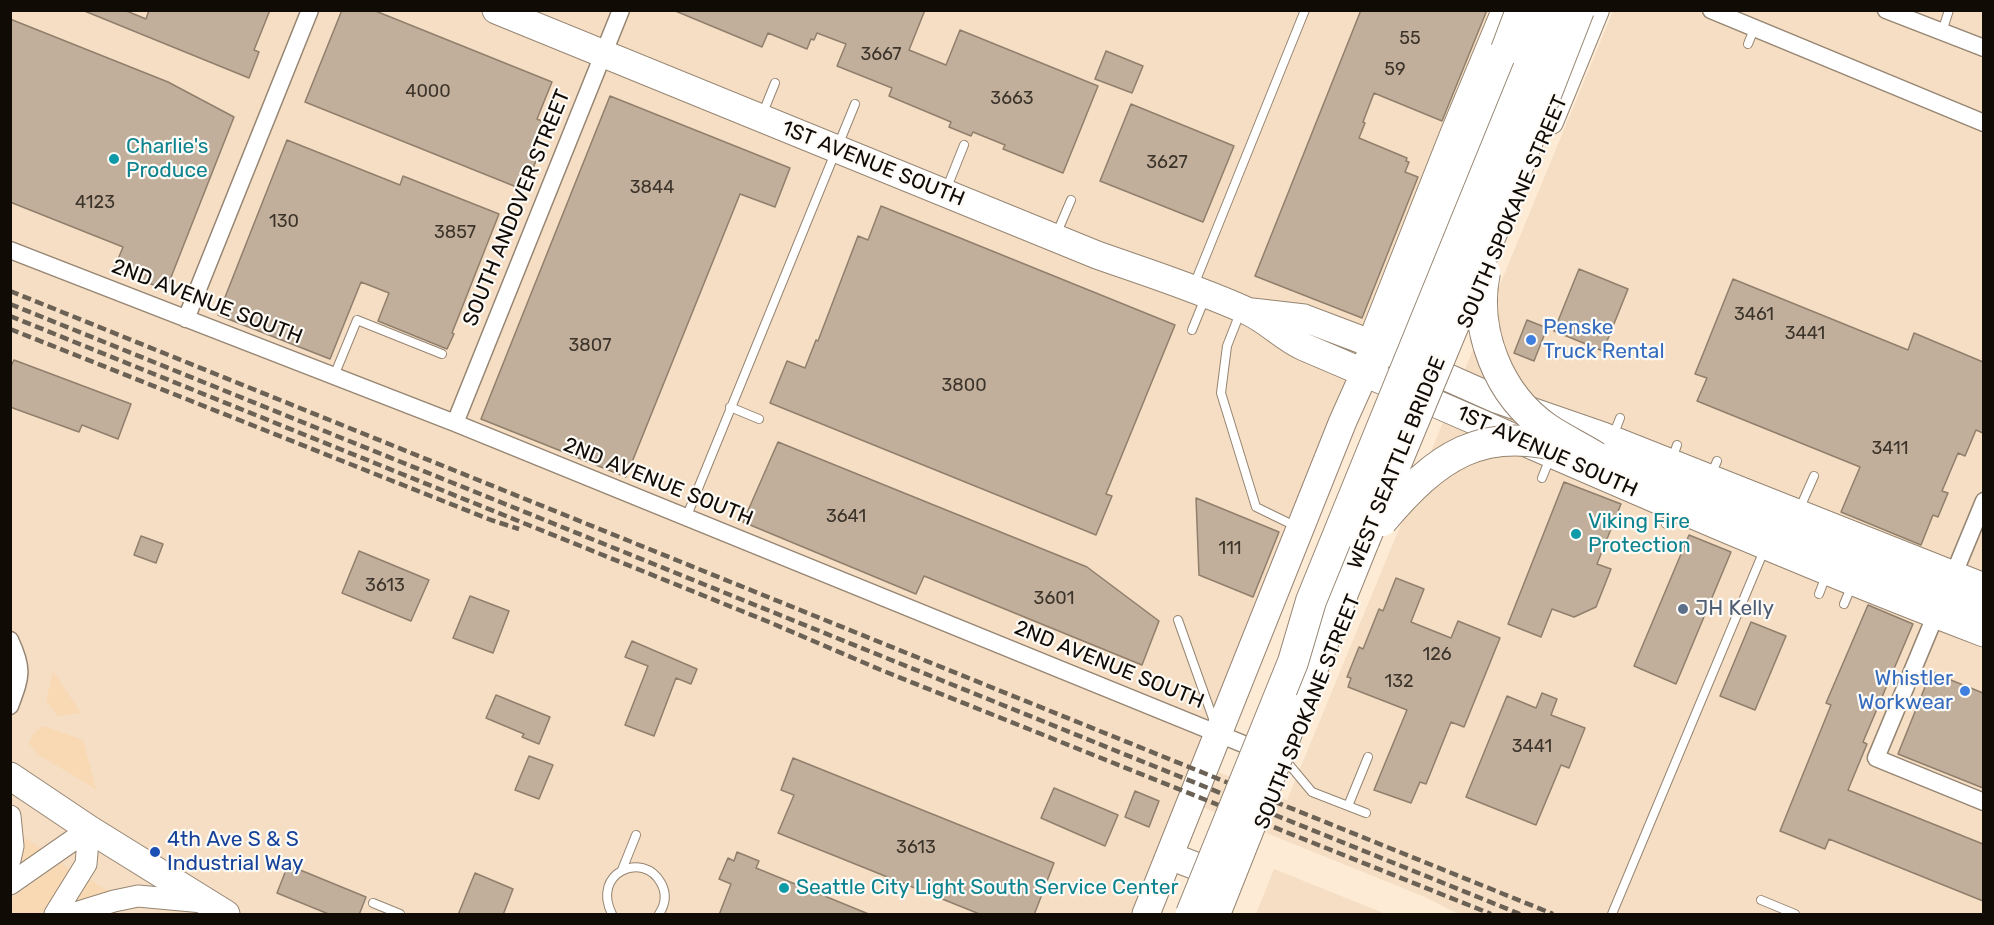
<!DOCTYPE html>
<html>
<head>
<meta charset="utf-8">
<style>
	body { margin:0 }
	#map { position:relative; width:1994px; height:925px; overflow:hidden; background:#fdebd6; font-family:Rubik,sans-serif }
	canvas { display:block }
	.frame { position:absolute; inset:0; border:12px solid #100b05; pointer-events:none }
</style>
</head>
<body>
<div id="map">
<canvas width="1994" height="925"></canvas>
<div class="frame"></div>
</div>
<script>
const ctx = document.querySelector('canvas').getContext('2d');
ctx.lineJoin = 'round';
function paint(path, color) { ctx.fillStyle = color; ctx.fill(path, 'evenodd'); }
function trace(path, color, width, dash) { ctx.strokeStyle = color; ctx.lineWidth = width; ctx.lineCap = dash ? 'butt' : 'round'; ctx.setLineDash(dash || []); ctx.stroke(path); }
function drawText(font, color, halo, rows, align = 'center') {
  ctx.font = font + ' Rubik,sans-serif'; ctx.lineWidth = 4.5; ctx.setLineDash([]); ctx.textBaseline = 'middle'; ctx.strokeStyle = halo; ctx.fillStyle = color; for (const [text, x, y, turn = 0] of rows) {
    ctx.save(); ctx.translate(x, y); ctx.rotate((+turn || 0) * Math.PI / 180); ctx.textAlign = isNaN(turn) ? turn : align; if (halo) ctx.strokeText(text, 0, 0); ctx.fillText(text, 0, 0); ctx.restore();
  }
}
const built = new Path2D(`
	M10 11H1505L1196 763 1287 800 1613 11H1983V914H1458L1425 897 1182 799 1135 914H11Z
	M1274 869 1386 914H1256Z`);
const green = new Path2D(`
	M53 671 81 713 58 716 46 701Z
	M44 726 83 740 96 789 37 754 29 743 34 732Z
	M25 838 46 852 17 872Z
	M61 863 71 871 55 902 42 914H11L10 899Z
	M87 878 108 891 68 908Z`);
const building = new Path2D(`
	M82 10H124L146 19 149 10H270L254 50 259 52 249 78Z
	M342 10H373L552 82 537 119 544 122 531 154 538 156 524 190 305 102Z
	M673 10H925L909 50 946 65 960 30 1098 86 1063 173 1003 149 1005 145 973 132 971 136 949 127 951 122 889 96 892 88 837 66 846 44 817 33 814 40 811 39 807 49 768 33 762 47Z
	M1361 10H1487L1442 121 1374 93 1363 122 1365 123 1359 138 1407 158 1406 161 1409 162 1405 172 1418 177 1362 318 1255 276Z
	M10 19 168 82 234 117 166 290 114 269 123 247 10 202Z
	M1106 51 1143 66 1132 93 1095 79Z
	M610 96 790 168 775 207 740 194 626 477 481 419Z
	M1131 104 1234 146 1203 222 1100 181Z
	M287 140 400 185 403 176 499 214 452 333 454 334 447 349 378 321 389 293 361 282 330 359 218 315Z
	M881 206 1175 325 1106 494 1112 496 1096 535 770 403 787 361 805 368 816 340 818 341 858 236 868 240Z
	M1579 269 1628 289 1603 351 1554 331Z
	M1733 279 1908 350 1914 333 1983 362V433L1976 430 1965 456 1958 453 1942 491 1948 493 1938 517 1933 515 1921 545 1841 512 1860 467 1697 401 1707 378 1695 374Z
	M1527 320 1547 328 1534 361 1514 353Z
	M14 360 131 404 118 439 82 425 79 432 10 407V368Z
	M778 442 1087 567 1159 621 1142 665 924 576 916 594 743 522Z
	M1564 482 1621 504 1597 564 1611 569 1596 607 1574 617 1552 609 1541 637 1508 624Z
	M1196 498 1279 532 1253 597 1199 575Z
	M1689 535 1731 552 1676 684 1634 666Z
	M141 536 163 544 156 563 134 555Z
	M359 551 429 580 411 621 342 593Z
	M1396 578 1424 589 1411 622 1451 638 1458 621 1500 638 1464 727 1451 722 1426 784 1420 782 1411 803 1374 790 1407 710 1348 687 1351 678 1347 677 1359 647 1363 649 1379 609 1383 611Z
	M470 596 509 611 493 653 453 638Z
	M1868 605 1913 624 1863 742 1867 744 1848 790 1983 844V901L1829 839 1825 849 1780 831 1831 705 1826 703Z
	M1751 622 1786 636 1755 710 1720 696Z
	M632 641 697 669 691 684 676 678 654 736 625 725 648 666 625 657Z
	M1931 672 1983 693V788L1898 754Z
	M1542 693 1557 699 1551 715 1585 728 1569 768 1561 765 1536 825 1466 797 1507 696 1536 708Z
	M496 695 550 717 539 744 522 737 524 734 486 718Z
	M529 756 553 765 539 799 515 790Z
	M793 758 1054 863 1034 915H982L778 833 794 795 781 790Z
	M1054 788 1118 815 1105 846 1041 818Z
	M1135 791 1159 801 1149 827 1125 817Z
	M737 852 759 861 756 868 871 915H719L731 884 719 879 728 858 734 861Z
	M288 865 366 897 359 915H331L277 893Z
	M475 873 513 889 503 915H458Z`);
const service = new Path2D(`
	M1942 32 1949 10
	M1748 44 1754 29
	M762 115 775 83
	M946 190 964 145
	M1056 235 1071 200
	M1194 285 1305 10
	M1240 313 1227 346 1221 393 1256 507 1297 527
	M1192 330 1205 298
	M334 376 357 320 442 354
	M730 407 759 419
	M1613 436 1620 418
	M1672 459 1677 445
	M1711 475 1717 461
	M1542 478 1550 458
	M1799 510 1814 476
	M686 518 855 104
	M1666 524 1672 510
	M1819 594 1827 573
	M1844 604 1852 585
	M1178 620 1215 724
	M1287 762 1312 792 1366 813
	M1348 806 1368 757
	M622 870 636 835
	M1761 900 1795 914
	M373 903 400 914
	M612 914C591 873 643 850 661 883 667 894 665 905 659 914
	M1612 914 1765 548`);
const minor = new Path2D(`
	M1711 10 1984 123
	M1886 10 1984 48
	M10 250 455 423 1263 752
	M186 319 310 10
	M455 423 621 10
	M1953 576 1984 501
	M1936 614 1876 758 1984 802
	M10 640C24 670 21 676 10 706`);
const tertiary = new Path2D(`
	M10 816 13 846 10 860
	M10 884 89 829
	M55 914 86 864 89 829
	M72 914 114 901 138 896 203 902`);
const secondary = new Path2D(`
	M1551 122 1597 10
	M1367 360 1375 329 1453 132 1504 10`);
const primary = new Path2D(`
	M496 10 1097 255C1148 273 1199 289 1247 311 1268 320 1283 338 1304 347 1530 443 1754 546 1984 633
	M1252 312 1304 318 1370 343 1496 399 1603 436 1984 587
	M10 776 89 829 226 914
	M1170 856 1229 879
	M1146 914 1343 421 1365 372 1377 360`);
const motorway = new Path2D(`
	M1386 350 1506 50
	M1596 457 1936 591 1955 593 1984 605
	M1296 710 1364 541`);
const rail = new Path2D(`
	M10 291 1553 914
	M10 304 1520 914
	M10 316 769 622 881 670 1491 914
	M10 329 491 520 519 529`);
const motorwayBridge = new Path2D(`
	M1506 50 1521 10
	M1485 272C1473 330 1498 395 1548 429 1563 439 1580 447 1596 457
	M1382 521C1436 457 1482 423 1569 449
	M1364 541 1494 228 1579 10
	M1191 914 1293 662 1311 601 1552 10
	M1215 914 1296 710`);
const markers = [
	[114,159,6,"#0f9aa8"],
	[1531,340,6,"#3f7fe0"],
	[1576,534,6,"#0f9aa8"],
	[1683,609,6,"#5c6f8a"],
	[1965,691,6,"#3f7fe0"],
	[155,852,6,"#1a4fb4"],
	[784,888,6,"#0f9aa8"]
];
const numberNames = [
	["55",1410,39],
	["3667",881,55],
	["59",1395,70],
	["4000",428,92],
	["3663",1012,99],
	["3627",1167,163],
	["3844",652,188],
	["4123",95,203],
	["130",284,222],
	["3857",455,233],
	["3461",1754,315],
	["3441",1805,334],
	["3807",590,346],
	["3800",964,386],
	["3411",1890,449],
	["3641",846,517],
	["111",1230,549],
	["3613",385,586],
	["3601",1054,599],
	["126",1437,655],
	["132",1399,682],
	["3441",1532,747],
	["3613",916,848]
];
const cultureNames = [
	["Charlie's",126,147],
	["Produce",126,171],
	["Viking Fire",1588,522],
	["Protection",1588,546],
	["Seattle City Light South Service Center",796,888]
];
const streetNames = [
	["1ST AVENUE SOUTH",873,164,22],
	["SOUTH ANDOVER STREET",517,208,-68],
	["SOUTH SPOKANE STREET",1513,212,-67],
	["2ND AVENUE SOUTH",207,302,21],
	["1ST AVENUE SOUTH",1547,452,24],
	["WEST SEATTLE BRIDGE",1397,463,-68],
	["2ND AVENUE SOUTH",658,482,22],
	["2ND AVENUE SOUTH",1109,665,22],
	["SOUTH SPOKANE STREET",1308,712,-68]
];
const shopNames = [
	["Penske",1543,328],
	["Truck Rental",1543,352],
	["Whistler",1953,679,"right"],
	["Workwear",1953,703,"right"]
];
const serviceNames = [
	["JH Kelly",1695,609]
];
const transitNames = [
	["4th Ave S & S",167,840],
	["Industrial Way",167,864]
];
paint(built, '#f5dec3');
paint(green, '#f9d9b4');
paint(building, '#c1af9b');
trace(building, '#907f6c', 1.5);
trace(service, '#968572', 10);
trace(minor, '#968572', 19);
trace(tertiary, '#968572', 23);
trace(secondary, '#968572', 26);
trace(primary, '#968572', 29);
trace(motorway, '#968572', 32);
trace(service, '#fff', 8);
trace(minor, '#fff', 16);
trace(tertiary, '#fff', 21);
trace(secondary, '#fff', 24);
trace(primary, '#fff', 27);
trace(motorway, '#fff', 30);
trace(rail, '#6b6155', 4.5, [9, 4.5]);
trace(motorwayBridge, '#968572', 32, []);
trace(motorwayBridge, '#fff', 30);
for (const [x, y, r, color] of markers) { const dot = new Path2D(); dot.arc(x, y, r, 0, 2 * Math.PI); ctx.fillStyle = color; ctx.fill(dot); trace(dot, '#fefbf6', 2); }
drawText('18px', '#3c342a', null, numberNames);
drawText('21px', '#0d838f', '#fefbf6', cultureNames, 'left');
drawText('21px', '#100b05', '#fefbf6', streetNames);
drawText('21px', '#366cbe', '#fefbf6', shopNames, 'left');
drawText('21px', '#4e5e75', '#fefbf6', serviceNames, 'left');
drawText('21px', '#164399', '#fefbf6', transitNames, 'left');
</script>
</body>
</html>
